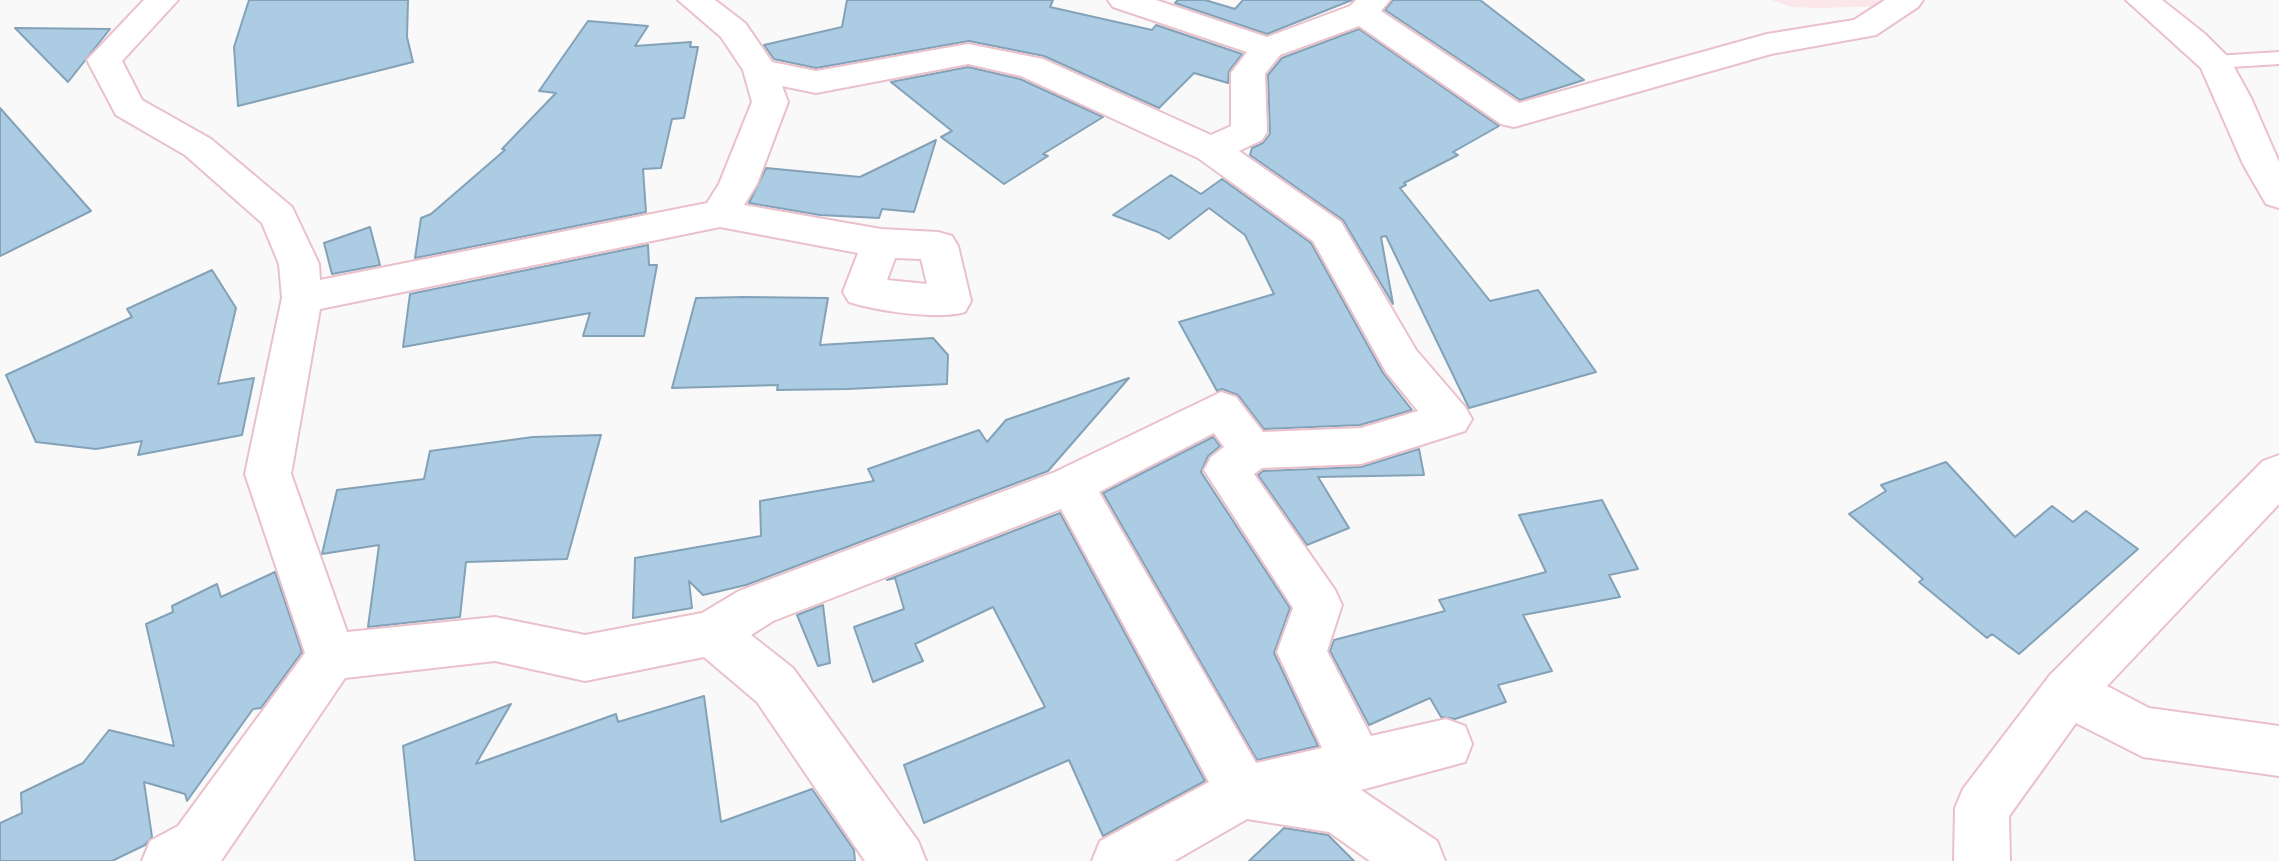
<!DOCTYPE html>
<html>
<head>
<meta charset="utf-8">
<style>
	body { margin:0 }
	canvas { display:block; background:#f9f9f9 }
</style>
</head>
<body>
<canvas width="2279" height="861"></canvas>
<script>
const ctx = document.querySelector('canvas').getContext('2d');
ctx.lineJoin = 'round';
function paint(path, color) { ctx.fillStyle = color; ctx.fill(path, 'evenodd'); }
function trace(path, color, width, dash) { ctx.strokeStyle = color; ctx.lineWidth = width; ctx.lineCap = dash ? 'butt' : 'round'; ctx.setLineDash(dash || []); ctx.stroke(path); }
const built = new Path2D(`
	M1772 0H1892L1882 6 1820 8 1791 7Z`);
const building = new Path2D(`
	M249 0H408L407 37 413 62 238 106 234 47Z
	M847 0H1053L1050 7 1152 30 1156 25 1242 54 1229 71 1228 83 1194 73 1159 108 1044 56 969 41 816 68 774 59 764 45 842 27Z
	M1178 0H1205L1235 9 1243 0H1352L1267 34 1175 3Z
	M1393 0H1480L1584 80 1520 100 1385 10Z
	M588 21 648 26 635 46 691 42 690 47H698L684 118 672 119 661 168 643 169 646 212 415 258 421 218 431 214 505 150 502 149 556 93 539 91Z
	M15 28 110 29 68 82Z
	M1359 29 1499 126 1453 152 1458 155 1404 183 1406 185 1400 188 1490 301 1538 290 1596 372 1469 408 1386 236 1381 237 1393 304 1343 220 1250 155 1252 148 1263 143 1270 134 1268 75 1282 58Z
	M968 67 1020 79 1103 117 1043 154 1048 156 1004 184 941 137 952 131 891 82Z
	M0 108 91 211 0 256Z
	M936 140 914 212 882 209 879 218 820 215 749 203 766 168 860 177Z
	M1171 175 1201 194 1222 179 1311 243 1383 373 1412 410 1360 425 1264 429 1238 395 1222 389 1217 391 1179 322 1274 294 1245 235 1209 208 1169 239 1158 232 1113 215Z
	M370 227 380 265 332 274 324 243Z
	M648 245 649 265H657L644 336H583L590 313 403 347 410 294Z
	M212 270 236 308 218 384 254 378 242 435 138 455 142 441 96 449 36 442 6 375 132 317 127 309Z
	M744 297 828 298 820 345 933 338 948 355 947 384 848 389 777 390 778 385 672 388 696 298Z
	M1129 378 1048 471 746 585 703 595 689 581 692 608 633 618 635 558 761 536 760 501 874 481 868 469 979 430 987 442 1006 420Z
	M601 435 567 559 466 562 460 617 368 627 379 545 322 554 337 490 424 479 430 451 533 437Z
	M1213 437 1220 446 1208 456 1201 472 1290 608 1274 653 1318 746 1257 760 1103 493Z
	M1419 449 1424 475 1318 477 1349 528 1307 545 1258 475 1263 471 1361 467Z
	M1946 462 2015 537 2052 506 2073 522 2086 511 2138 549 2019 654 1992 634 1987 638 1919 582 1923 579 1849 514 1886 491 1881 485Z
	M1602 500 1638 569 1609 575 1620 597 1523 615 1552 671 1498 685 1506 702 1455 719 1441 717 1430 698 1369 725 1330 651 1334 640 1445 611 1439 600 1546 572 1519 515Z
	M1060 513 1205 781 1103 836 1069 760 924 823 904 765 1045 707 993 607 915 644 923 661 873 682 854 627 904 609 895 578 887 580Z
	M275 572 302 652 261 708 253 709 187 801 185 794 144 782 152 837 145 845 112 861H0V823L22 813 21 793 83 763 109 730 174 746 146 624 173 612 172 606 217 584 221 597Z
	M823 605 830 663 818 666 797 615Z
	M704 696 721 822 812 789 854 850 855 861H415L403 746 511 704 476 764 616 714 618 722Z
	M1284 828 1328 835 1354 861H1249Z`);
const service = new Path2D(`
	M2279 52V64L2215 68 2205 62 2215 56Z`);
const minor = new Path2D(`
	M144 0H178L122 61 142 100 211 139 292 207 319 264 320 280 707 203 719 184 752 102 743 70 721 37 678 0H715L745 23 772 62 816 71 968 44 1043 59 1211 135 1231 126V73L1247 52 1113 7 1108 0H1156L1267 37 1350 6 1356 0H1390L1381 11 1519 103 1767 34 1854 20 1885 0H1923L1918 7 1876 35 1771 54 1514 127 1501 124 1359 26 1280 55 1265 74 1267 132 1262 140 1239 151 1341 222 1416 350 1465 407 1472 419 1465 431 1361 464 1262 468 1254 474 1335 590 1342 605 1327 651 1371 736 1446 719 1465 726 1472 744 1465 762 1361 790 1437 841 1445 861H1370L1329 832 1247 819 1174 861H1092L1100 841 1209 782 1061 509 773 621 751 635 793 668 918 841 926 861H865L757 702 704 657 585 681 495 661 345 678 221 861H142L150 841 178 826 305 653 245 474 282 298 279 264 262 223 185 155 116 115 87 60ZM968 64 1021 76 1198 158 1313 241 1386 372 1418 411 1361 428 1263 432 1236 397 1221 392 1055 472 739 591 702 613 585 635 495 617 347 632 291 474 320 309 720 227 858 253 843 292 849 302C878 311 937 320 965 312L971 301 958 246 952 236 938 232 881 229 744 205 757 184 788 102 782 86 816 93ZM895 258 921 259 927 284 887 280ZM1214 433 1224 447 1211 457 1204 470 1293 608 1277 652 1322 748 1256 763 1099 492Z
	M2126 0H2162L2205 34 2229 58 2251 98 2279 162V208L2266 204 2243 164 2201 68Z
	M2279 455V504L2107 686 2149 708 2279 726V776L2143 757 2076 723 2009 816 2010 861H1954L1955 808 1963 789 2050 675 2263 461Z`);
paint(built, '#fbe6eb');
paint(building, '#accce4');
trace(building, '#83a2b8', 2);
trace(service, '#eac1cb', 4);
trace(minor, '#eac1cb', 4);
paint(service, '#fff');
paint(minor, '#fff');
</script>
</body>
</html>
